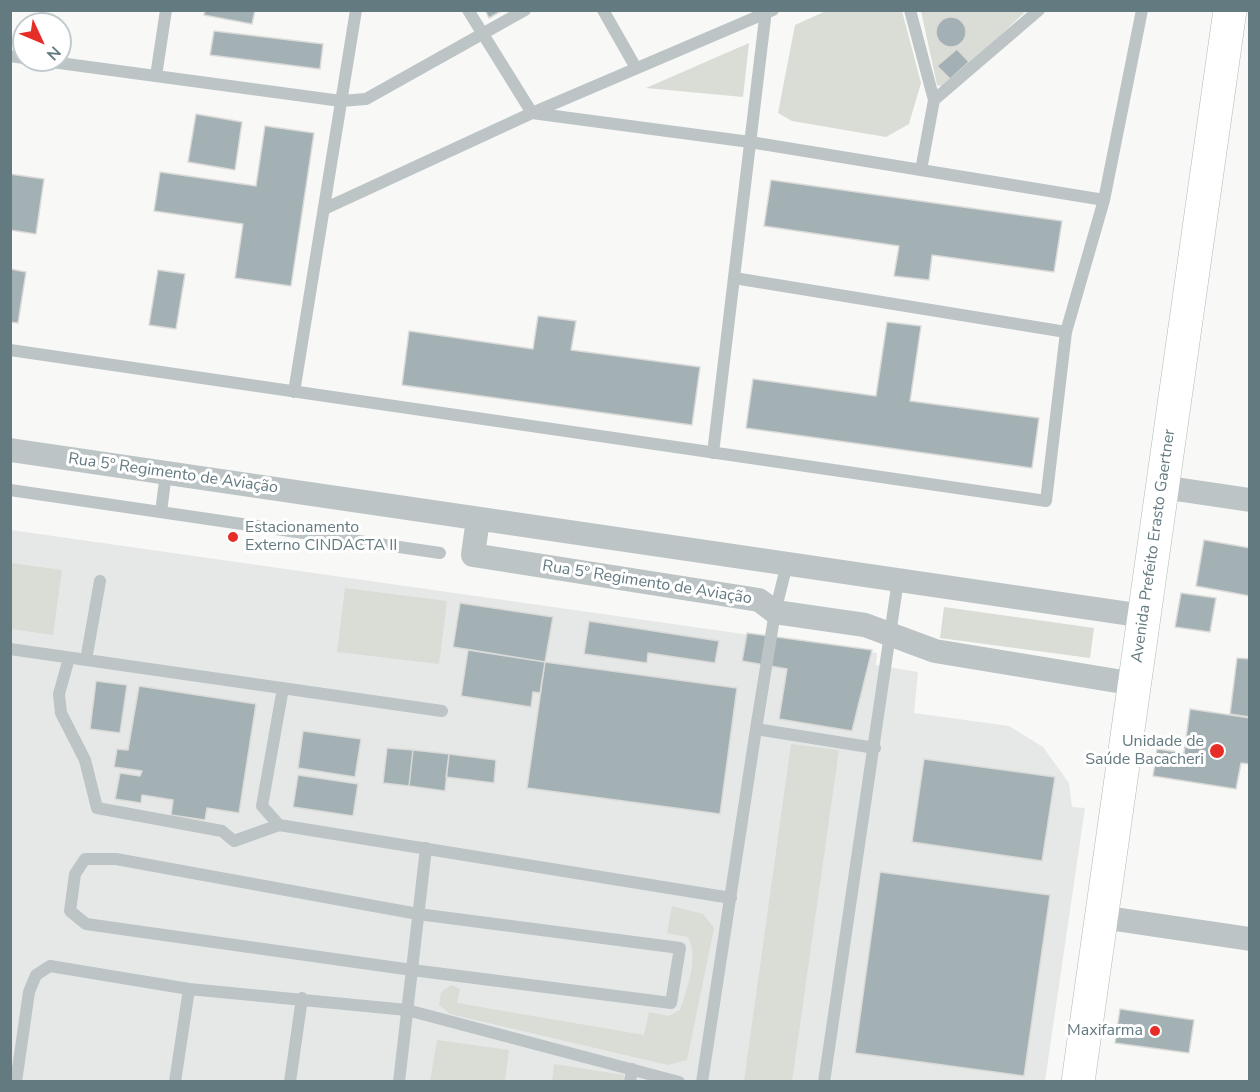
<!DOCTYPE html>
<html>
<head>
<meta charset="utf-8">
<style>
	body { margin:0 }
	#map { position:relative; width:1260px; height:1092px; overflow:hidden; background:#f8f8f6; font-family:"Nunito Sans",sans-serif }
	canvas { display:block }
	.frame { position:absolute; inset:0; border:12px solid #637a81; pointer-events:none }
	.north { position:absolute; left:12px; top:12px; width:60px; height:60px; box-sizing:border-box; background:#fff; border:2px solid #c1cacd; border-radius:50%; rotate:134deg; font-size:16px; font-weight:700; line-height:24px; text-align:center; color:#637a81 }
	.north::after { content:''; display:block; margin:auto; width:21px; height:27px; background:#e62d28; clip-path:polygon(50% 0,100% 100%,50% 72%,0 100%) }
</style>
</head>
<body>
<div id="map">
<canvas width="1260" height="1092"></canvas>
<div class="frame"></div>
<div class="north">N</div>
</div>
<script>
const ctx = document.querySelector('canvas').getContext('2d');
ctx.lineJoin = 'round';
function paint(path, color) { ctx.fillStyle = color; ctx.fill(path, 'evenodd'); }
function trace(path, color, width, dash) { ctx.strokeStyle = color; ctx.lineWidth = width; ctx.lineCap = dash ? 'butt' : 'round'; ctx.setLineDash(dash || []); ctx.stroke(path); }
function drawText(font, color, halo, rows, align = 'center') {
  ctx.font = font + ' "Nunito Sans",sans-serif'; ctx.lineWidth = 6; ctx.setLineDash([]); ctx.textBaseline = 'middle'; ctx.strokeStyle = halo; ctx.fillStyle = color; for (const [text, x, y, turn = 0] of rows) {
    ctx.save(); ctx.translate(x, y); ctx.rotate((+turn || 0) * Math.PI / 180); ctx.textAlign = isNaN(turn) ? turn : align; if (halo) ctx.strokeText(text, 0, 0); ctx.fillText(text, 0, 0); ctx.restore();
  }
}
const built = new Path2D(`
	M11 530 877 653 876 665 918 672 914 713 1009 726 1043 747 1069 783 1072 807 1085 808 1045 1081 11 1082Z`);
const green = new Path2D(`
	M826 11H902L921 83 909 124 886 137 792 121 778 113 795 25Z
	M921 11H1026L946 87 937 85Z
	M749 43 743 97 646 88Z
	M11 563 62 570 53 635 11 629Z
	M345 588 447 601 439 664 337 652Z
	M944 607 1094 628 1090 658 940 638Z
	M791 744 839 750 792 1081H744Z
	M672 906 703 914 714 928 687 1060 668 1065 450 1014 439 1005 441 992 451 985 460 989 457 1003 644 1035 649 1012 669 1016 680 1010C687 988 699 959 688 937L667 933Z
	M437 1040 509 1050 505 1081H430Z
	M554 1064 624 1075 623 1081H552Z`);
const building = new Path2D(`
	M205 10H255L252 24 204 15Z
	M485 10H503L489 18Z
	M936 32a15 15 0 1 1 30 0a15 15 0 1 1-30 0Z
	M214 31 323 44 320 69 210 55Z
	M957 49 969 62 950 79 937 66Z
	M196 114 242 122 235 170 188 162Z
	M265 126 314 133 291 286 235 278 243 224 154 211 160 172 256 186Z
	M10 174 44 179 36 234 10 230Z
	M771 180 1062 221 1054 272 932 255 929 280 894 276 899 246 764 226Z
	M10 269 26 272 18 323 10 322Z
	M158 270 185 274 176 329 149 325Z
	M538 316 576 321 571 350 700 367 692 425 402 385 409 331 533 349Z
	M887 322 921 326 910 401 1039 418 1032 468 746 428 753 379 876 396Z
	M1204 540 1250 548V596L1196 586Z
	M1181 593 1216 598 1210 632 1175 627Z
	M460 603 553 617 545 662 453 647Z
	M589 621 719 641 715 663 648 653 647 663 584 654Z
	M747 633 872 650 852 731 779 719 787 669 742 661Z
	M468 650 545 662 540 693 533 692 531 707 461 696Z
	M1237 658 1250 659V717L1230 714Z
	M545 662 737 688 720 814 527 788Z
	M96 681 127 685 120 733 90 729Z
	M139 686 256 704 239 813 207 808 205 820 171 815 173 800 142 795 141 803 115 799 120 773 140 776 142 771 114 767 117 749 128 750Z
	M1190 709 1250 718V764L1241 763 1236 789 1153 776 1157 749 1184 753Z
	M303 731 361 739 355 777 298 768Z
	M387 748 413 750 409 786 383 783Z
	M413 750 449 754 445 791 409 786Z
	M449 754 496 760 494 783 446 777Z
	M924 759 1055 777 1042 861 912 842Z
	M298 775 358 784 353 816 293 807Z
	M880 872 1050 895 1024 1076 855 1053Z
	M1120 1009 1194 1020 1189 1053 1115 1043Z`);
const lane = new Path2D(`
	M468 10 532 113 750 142 1104 200
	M603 10 636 68
	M910 10 934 100 921 170
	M10 56 24 58
	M37 60 341 101 366 99 525 10
	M156 76 166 10
	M934 100 1039 10
	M324 209 532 113 773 10
	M734 278 1066 332
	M10 350 1046 501 1066 332 1104 200 1142 10
	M294 392 356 10
	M713 453 766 10
	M10 490 440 553
	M161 512 166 473
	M10 649 442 711
	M69 658 59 694 61 713 85 760 97 808 222 831 234 841 279 825 731 898
	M86 660 100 581
	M756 729 875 748
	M279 825 262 806 283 688
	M85 859H116L418 914 680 948 671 1003 412 970 86 924 70 911 75 874Z
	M16 1082 29 992 36 975 50 966 189 989 407 1010 679 1082
	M175 1082 189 989
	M290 1082 302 998
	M399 1082 426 848
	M630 1082 632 1069
	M702 1082 756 729 775 612 787 564
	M824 1082 898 580`);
const street = new Path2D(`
	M10 450 1144 616
	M1162 487 1250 500
	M478 519 473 555 759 600 775 612 865 625 935 651 1135 684
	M1101 917 1250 939`);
const secondary = new Path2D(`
	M1078 1082 1230 10`);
const markers = [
	[233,537,6,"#e62d28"],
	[1217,751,8,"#e62d28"],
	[1155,1031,6,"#e62d28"]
];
const streetNames = [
	["Rua 5º Regimento de Aviação",173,474,8],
	["Avenida Prefeito Erasto Gaertner",1154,546,-82],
	["Rua 5º Regimento de Aviação",647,583,9]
];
const poiNames = [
	["Estacionamento",245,528,"left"],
	["Externo CINDACTA II",245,546,"left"],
	["Unidade de",1204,742],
	["Saúde Bacacheri",1204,760],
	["Maxifarma",1143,1031]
];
paint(built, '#e6e8e7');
paint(green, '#d9ddd5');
paint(building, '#a3b0b4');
trace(building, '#dadad8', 1.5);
trace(secondary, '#b1babd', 34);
trace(lane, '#bcc4c6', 12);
trace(street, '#bcc4c6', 24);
trace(secondary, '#fff', 33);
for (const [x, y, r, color] of markers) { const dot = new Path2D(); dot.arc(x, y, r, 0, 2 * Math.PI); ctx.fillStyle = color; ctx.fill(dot); trace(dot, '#fff', 2); }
drawText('16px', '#637a81', '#fff', streetNames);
drawText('16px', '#637a81', '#fff', poiNames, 'right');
</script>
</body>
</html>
